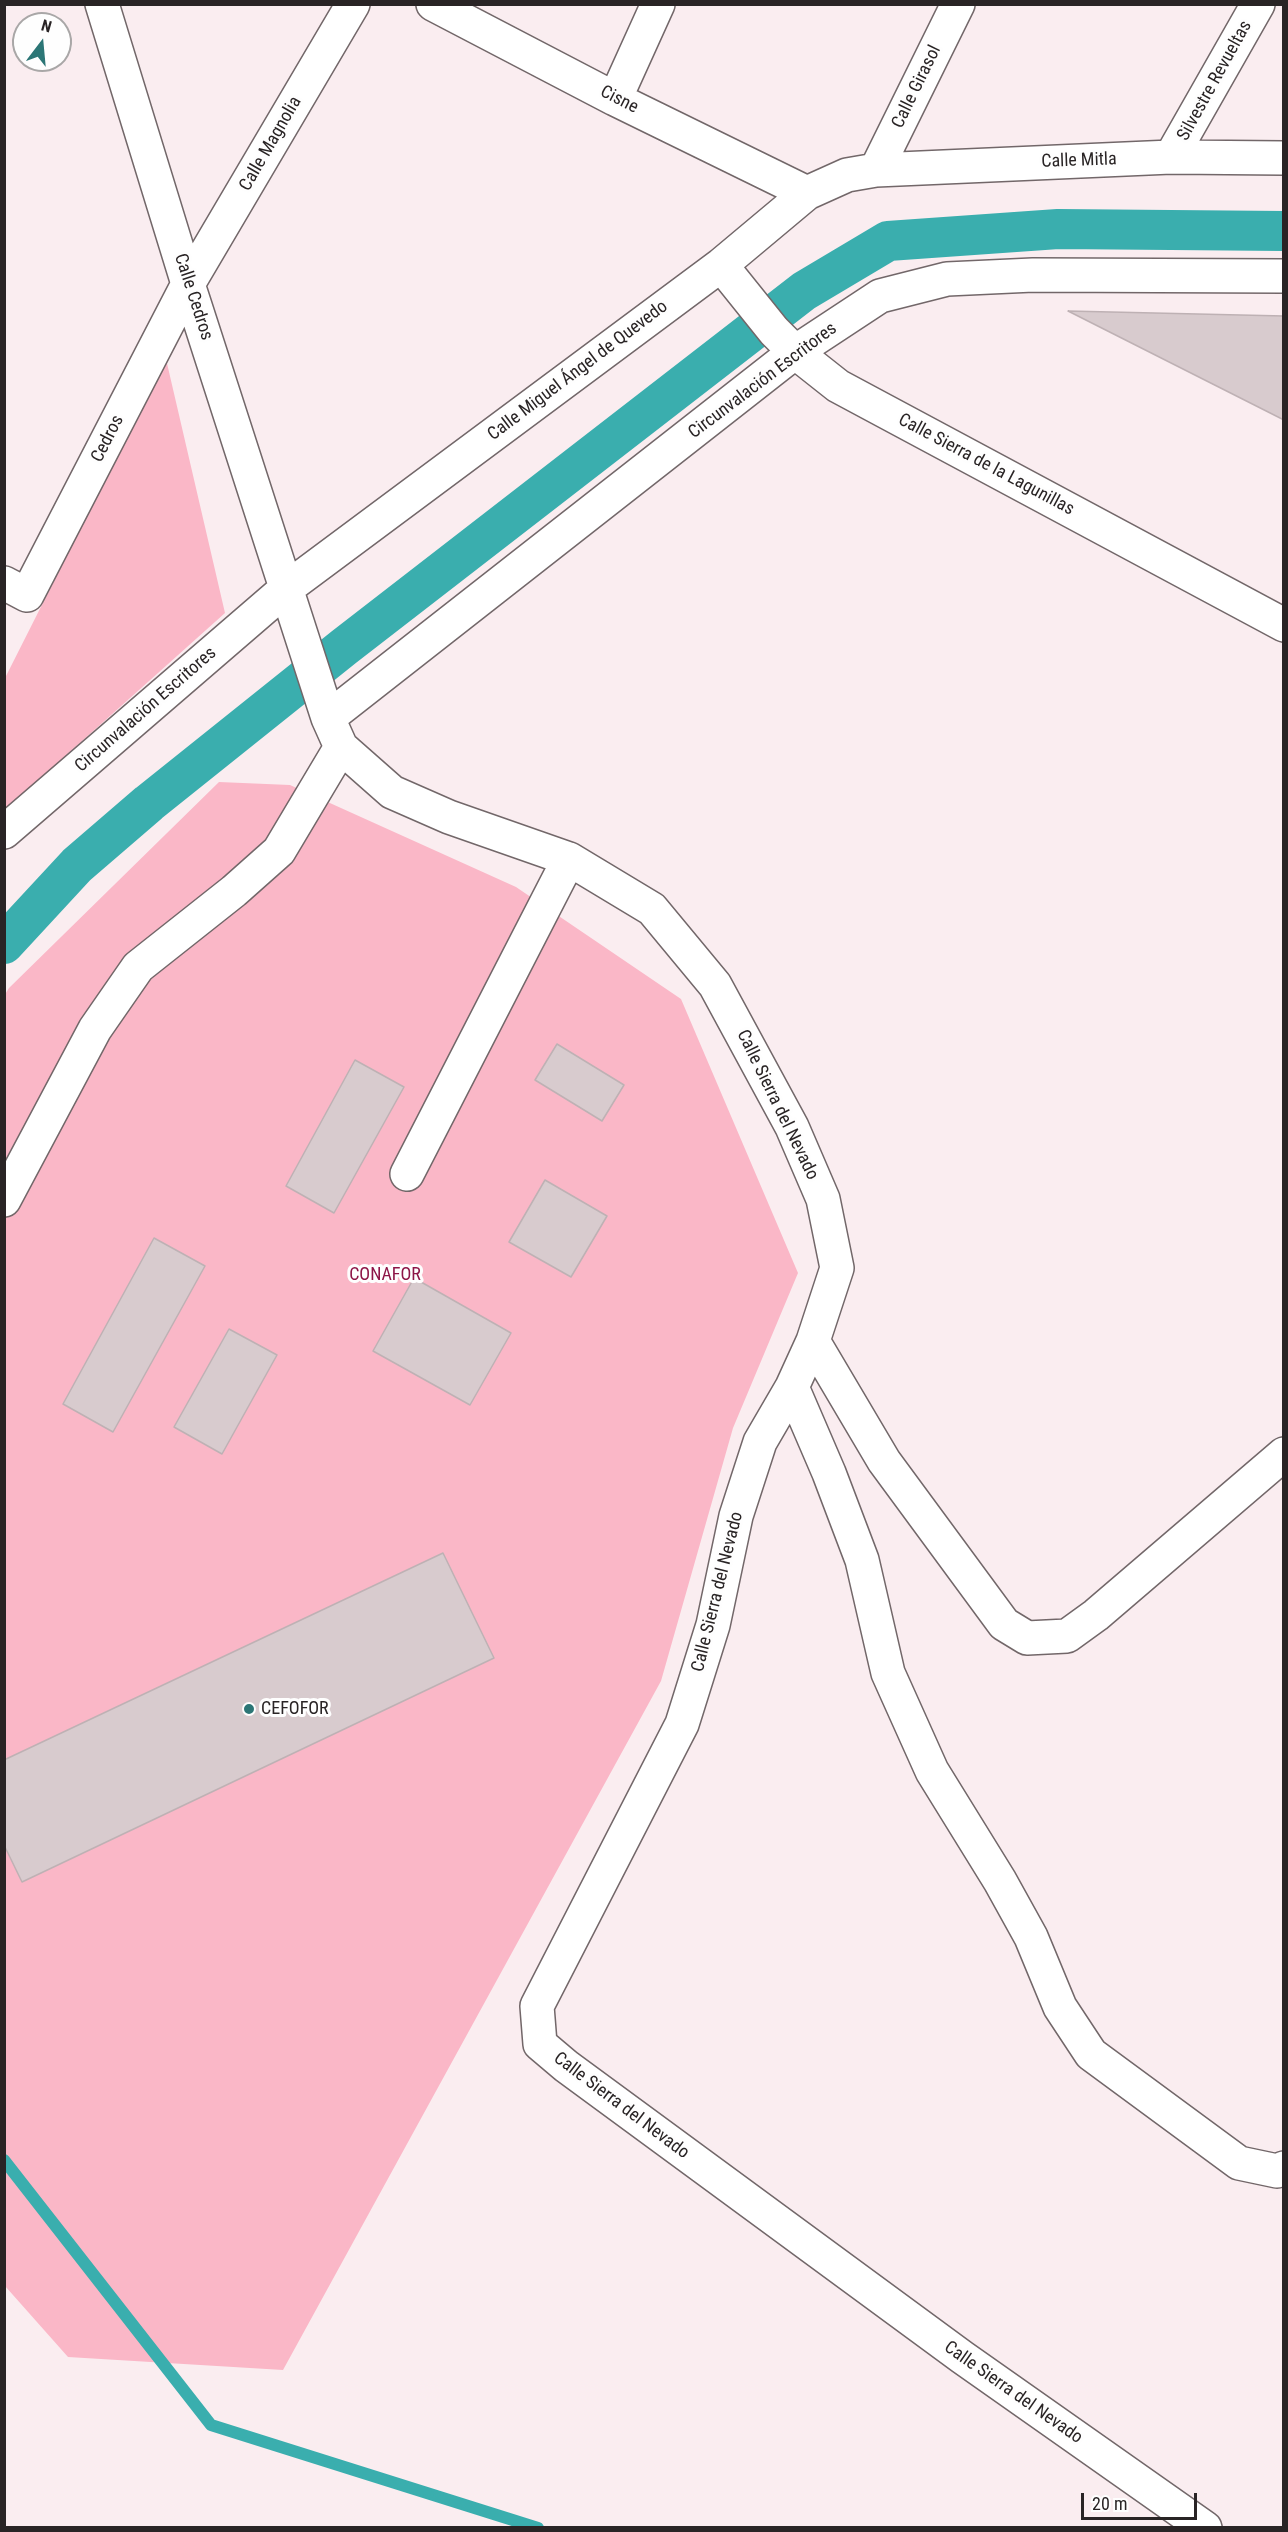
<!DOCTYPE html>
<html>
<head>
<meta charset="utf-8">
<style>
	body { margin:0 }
	#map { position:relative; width:1288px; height:2532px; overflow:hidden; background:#faedf0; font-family:"Roboto Condensed",sans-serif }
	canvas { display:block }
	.frame { position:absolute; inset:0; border:6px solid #292425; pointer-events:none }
	.north { position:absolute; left:12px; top:12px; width:60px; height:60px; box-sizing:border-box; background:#fefefe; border:2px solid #a9a7a7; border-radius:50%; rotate:16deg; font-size:16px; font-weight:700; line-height:24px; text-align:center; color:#292425 }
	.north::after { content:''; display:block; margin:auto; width:21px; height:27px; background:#2c7676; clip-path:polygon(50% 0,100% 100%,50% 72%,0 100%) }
	.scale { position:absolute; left:1081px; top:2493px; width:116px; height:27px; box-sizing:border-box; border:3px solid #292425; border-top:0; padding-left:8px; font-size:18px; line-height:21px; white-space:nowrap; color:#292425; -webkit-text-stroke:4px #fefefe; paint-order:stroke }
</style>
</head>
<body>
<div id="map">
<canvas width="1288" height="2532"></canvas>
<div class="frame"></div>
<div class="north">N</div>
<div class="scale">20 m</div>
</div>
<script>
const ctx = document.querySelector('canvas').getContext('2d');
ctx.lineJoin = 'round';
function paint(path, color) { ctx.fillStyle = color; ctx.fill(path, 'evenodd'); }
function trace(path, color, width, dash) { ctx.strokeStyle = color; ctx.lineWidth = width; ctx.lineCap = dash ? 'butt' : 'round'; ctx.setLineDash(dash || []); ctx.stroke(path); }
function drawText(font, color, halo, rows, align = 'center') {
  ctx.font = font + ' "Roboto Condensed",sans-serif'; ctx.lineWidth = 6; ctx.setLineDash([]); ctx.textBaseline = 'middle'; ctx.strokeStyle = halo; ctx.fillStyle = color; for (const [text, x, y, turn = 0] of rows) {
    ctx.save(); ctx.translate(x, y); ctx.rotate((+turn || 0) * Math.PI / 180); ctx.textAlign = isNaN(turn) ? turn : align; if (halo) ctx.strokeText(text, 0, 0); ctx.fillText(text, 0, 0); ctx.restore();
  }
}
const green = new Path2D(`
	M166 359 225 613 5 810 4 680Z
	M219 782 290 785 516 887 681 999 798 1273 733 1428 661 1681 283 2370 68 2357 5 2286 4 996 9 988Z`);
const stream = new Path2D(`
	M4 2160 211 2425 538 2528`);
const canal = new Path2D(`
	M4 944 77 865 149 803 344 647 804 291 888 241 1058 229 1284 231`);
const building = new Path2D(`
	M1068 311 1284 316V420Z
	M557 1044 624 1085 602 1121 535 1080Z
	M355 1060 404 1087 334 1213 286 1186Z
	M545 1180 607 1216 571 1277 509 1242Z
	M154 1238 205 1266 113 1432 63 1404Z
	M414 1278 511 1333 470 1405 373 1351Z
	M229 1329 277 1355 222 1454 174 1427Z
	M443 1553 494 1658 22 1882 4 1845V1760Z`);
const minor = new Path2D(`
	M102 4 188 284 328 718 341 747 392 792 449 817 569 859 652 909 715 985 792 1127 823 1199 837 1268 813 1341 792 1387 760 1442 736 1516 713 1625 682 1724 537 2006 540 2044 566 2066 962 2357 1205 2528
	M433 4 615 99 807 193
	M615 99 658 4
	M1171 157 1258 4
	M876 170 958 4
	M721 265 774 331 795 352 838 386 1284 625
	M4 583 27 595 188 284 353 4
	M328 718 795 352 880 296 947 279 1033 275 1284 276
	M4 832 287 588 721 265 807 193 847 175 876 170 1171 157 1284 158
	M407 1174 569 859
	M4 1200 95 1029 138 967 234 891 279 851 341 747
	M813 1341 884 1461 1004 1624 1027 1638 1067 1636 1096 1615 1284 1454
	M792 1387 829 1473 862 1560 888 1673 932 1771 1000 1881 1031 1937 1060 2007 1091 2054 1239 2163 1277 2171 1284 2168`);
const markers = [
	[249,1709,6,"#2c7676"]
];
const streetNames = [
	["Silvestre Revueltas",1215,81,-61],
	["Calle Girasol",917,87,-64],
	["Cisne",619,100,27],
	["Calle Magnolia",271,144,-60],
	["Calle Mitla",1079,161,-2],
	["Calle Cedros",193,297,72],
	["Calle Miguel Ángel de Quevedo",578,371,-37],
	["Circunvalación Escritores",763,381,-37],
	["Cedros",108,439,-63],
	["Calle Sierra de la Lagunillas",986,465,28],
	["Circunvalación Escritores",146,710,-41],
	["Calle Sierra del Nevado",777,1105,64],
	["Calle Sierra del Nevado",718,1592,-76],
	["Calle Sierra del Nevado",621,2106,37],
	["Calle Sierra del Nevado",1013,2393,35]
];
const parkNames = [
	["CONAFOR",385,1275]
];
const poiNames = [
	["CEFOFOR",261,1709]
];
paint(green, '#fab7c7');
trace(stream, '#3aaeae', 12);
trace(canal, '#3aaeae', 40);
paint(building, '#d8cbce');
trace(building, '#beb1b4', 1.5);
trace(minor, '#726769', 36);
trace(minor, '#fff', 33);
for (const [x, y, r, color] of markers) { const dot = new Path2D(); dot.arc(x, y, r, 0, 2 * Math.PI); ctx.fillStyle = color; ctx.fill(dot); trace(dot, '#fefefe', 2); }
drawText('18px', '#292425', '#fefefe', streetNames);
drawText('18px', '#8d1547', '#fefefe', parkNames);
drawText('18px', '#292425', '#fefefe', poiNames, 'left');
</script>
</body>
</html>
